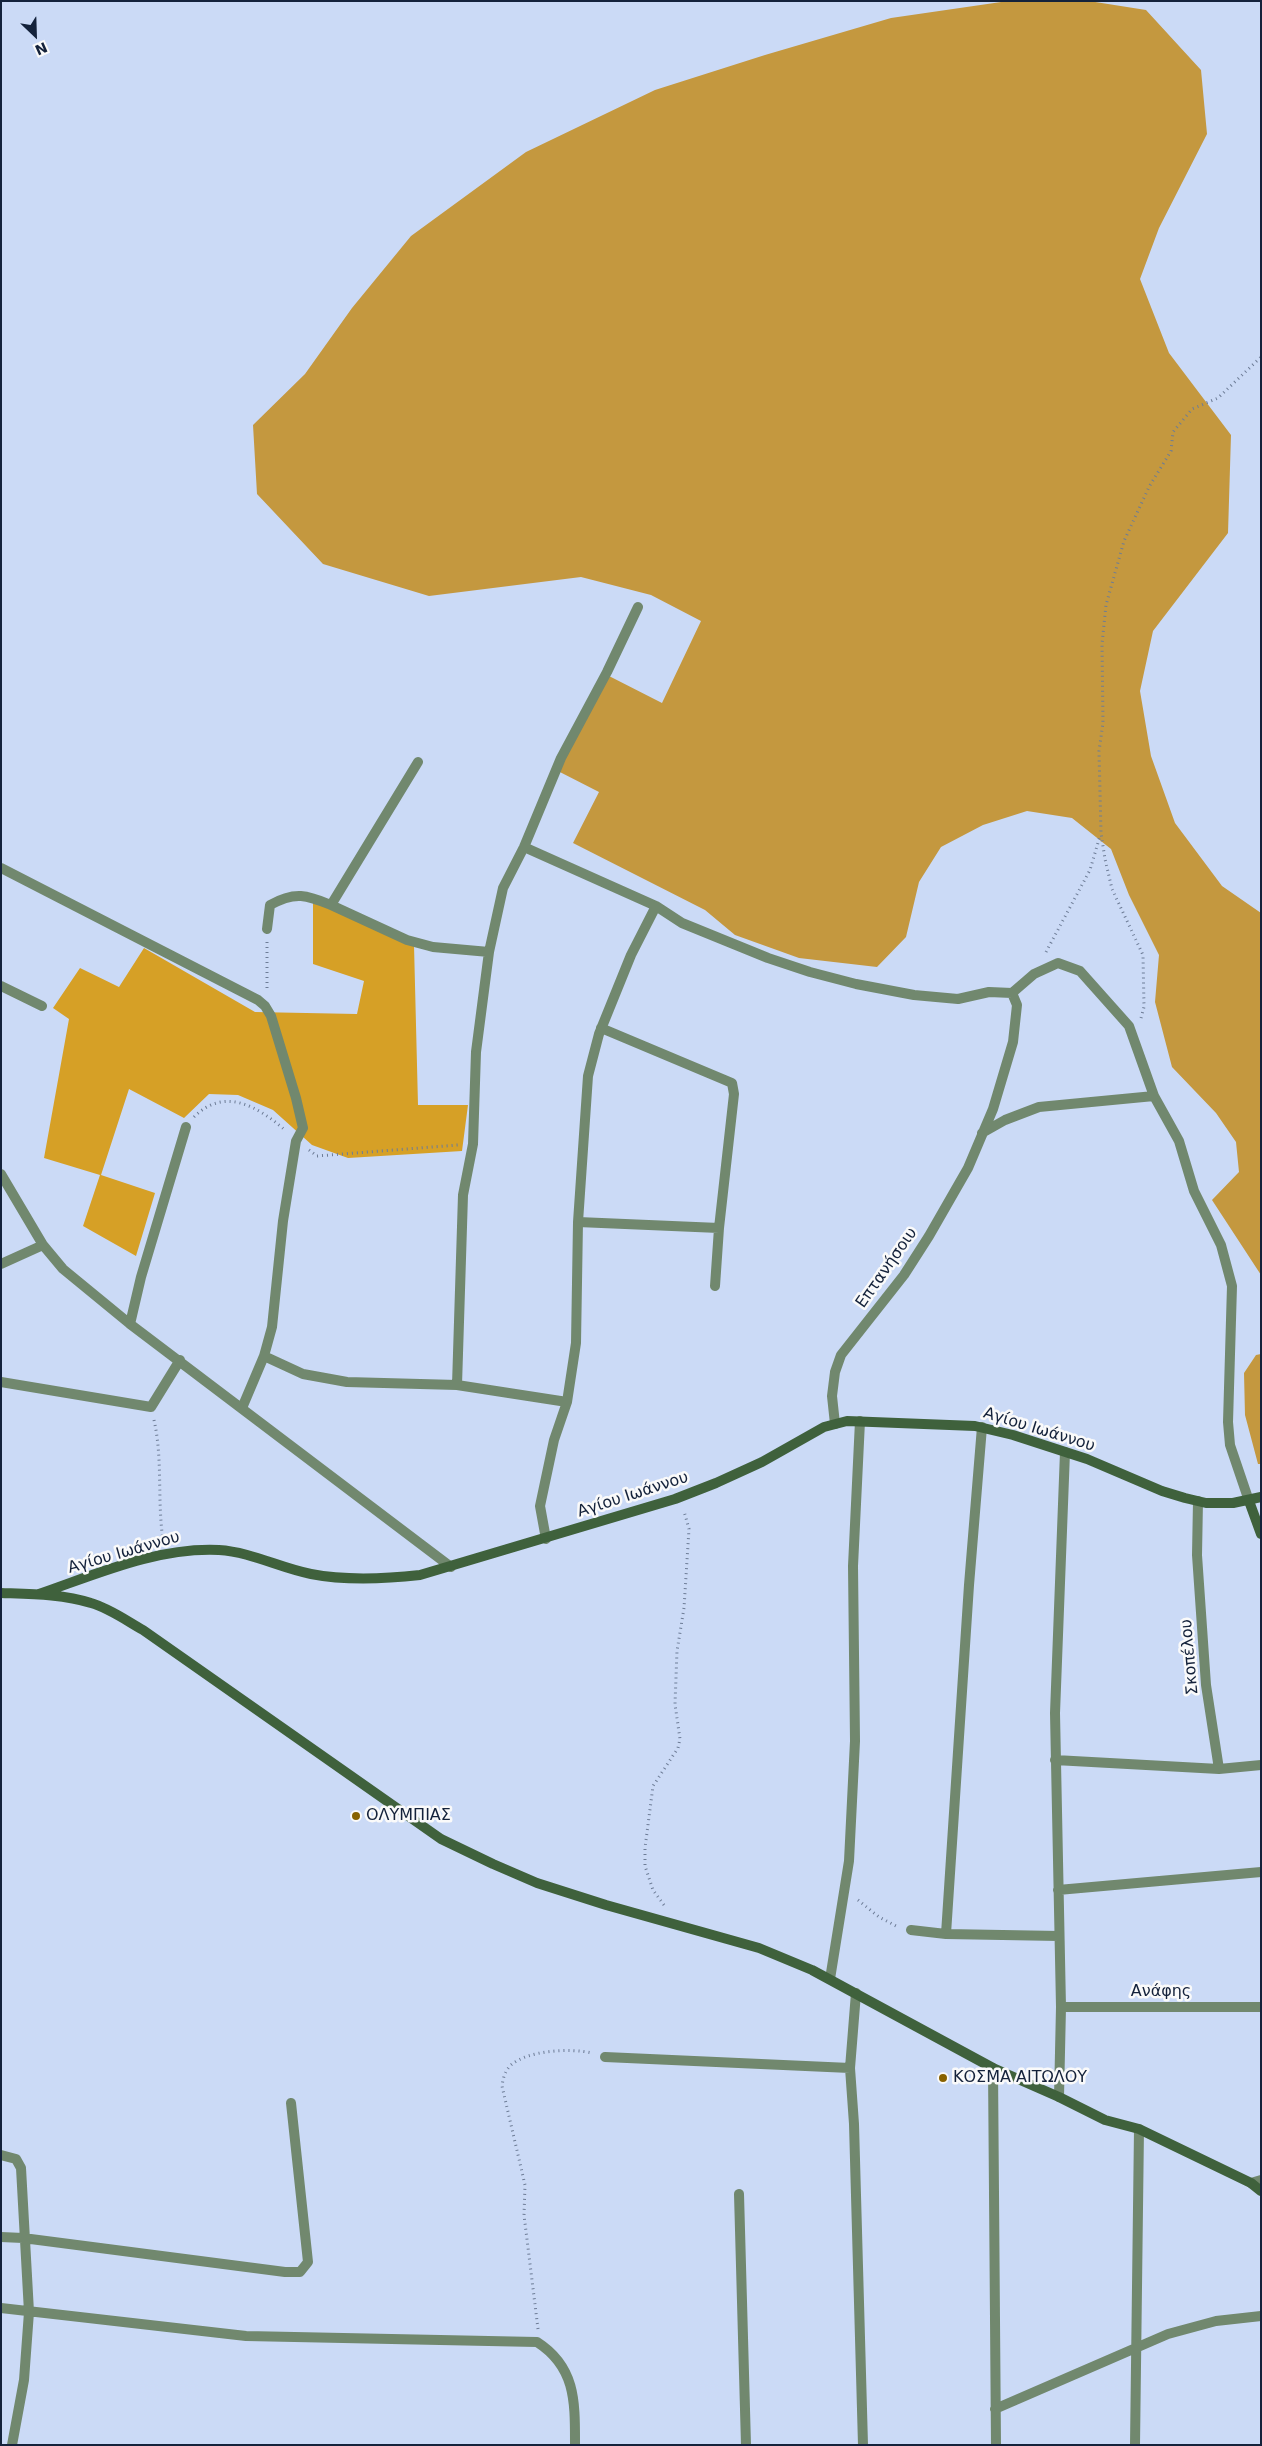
<!DOCTYPE html>
<html>
<head>
<meta charset="utf-8">
<style>
	body { margin:0 }
	#map { position:relative; width:1262px; height:2446px; overflow:hidden; background:#cbdaf6; font-family:"DejaVu Sans",sans-serif }
	canvas { display:block }
	.frame { position:absolute; inset:0; border:2px solid #14223b; pointer-events:none }
	.north { position:absolute; left:10px; top:10px; width:50px; height:50px; -webkit-text-stroke:4px #fafafa; paint-order:stroke; rotate:156deg; font-size:14px; font-weight:700; line-height:20px; text-align:center; color:#14223b }
	.north::after { content:''; display:block; margin:auto; width:18px; height:22px; background:#14223b; clip-path:polygon(50% 0,100% 100%,50% 72%,0 100%) }
</style>
</head>
<body>
<div id="map">
<canvas width="1262" height="2446"></canvas>
<div class="frame"></div>
<div class="north">N</div>
</div>
<script>
const ctx = document.querySelector('canvas').getContext('2d');
ctx.lineJoin = 'round';
function paint(path, color) { ctx.fillStyle = color; ctx.fill(path, 'evenodd'); }
function trace(path, color, width, dash) { ctx.strokeStyle = color; ctx.lineWidth = width; ctx.lineCap = dash ? 'butt' : 'round'; ctx.setLineDash(dash || []); ctx.stroke(path); }
function drawText(font, color, halo, rows, align = 'center') {
  ctx.font = font + ' "DejaVu Sans",sans-serif'; ctx.lineWidth = 5; ctx.setLineDash([]); ctx.textBaseline = 'middle'; ctx.strokeStyle = halo; ctx.fillStyle = color; for (const [text, x, y, turn = 0] of rows) {
    ctx.save(); ctx.translate(x, y); ctx.rotate((+turn || 0) * Math.PI / 180); ctx.textAlign = isNaN(turn) ? turn : align; if (halo) ctx.strokeText(text, 0, 0); ctx.fillText(text, 0, 0); ctx.restore();
  }
}
const green = new Path2D(`
	M313 902 414 945 418 1105H468L462 1151 348 1158 312 1145 273 1110 238 1095 209 1094 184 1118 129 1089 101 1175 155 1193 136 1256 83 1226 100 1175 44 1158 69 1019 53 1008 80 968 119 987 144 948 255 1012 357 1014 364 981 313 964Z`);
const forest = new Path2D(`
	M1008 1H1089L1146 10 1201 70 1207 134 1159 228 1140 279 1169 353 1231 435 1228 533 1153 631 1140 691 1151 756 1175 823 1222 886 1261 913V1275L1212 1200 1239 1172 1236 1142 1216 1113 1172 1067 1155 1002 1159 955 1129 895 1111 849 1072 818 1027 811 983 825 941 847 919 882 906 937 877 967 799 958 735 935 705 910 573 843 599 792 552 768 609 676 662 703 701 621 651 595 581 577 429 596 323 564 257 494 253 425 305 374 352 308 411 236 526 152 655 90 765 55 891 18Z
	M1261 1354V1464H1258L1245 1415 1244 1373 1256 1355Z`);
const path = new Path2D(`
	M1046 952 1090 870 1100 836
	M267 988V942
	M1141 1018 1144 1007 1143 955 1112 889 1105 859 1101 833 1099 751 1103 723 1102 644 1106 605 1124 541 1149 487 1171 451 1173 432 1192 409 1218 398 1261 357
	M194 1117C225 1086 258 1107 285 1130
	M309 1150 317 1156 458 1145
	M154 1420C163 1460 157 1499 163 1540
	M858 1900 879 1917 898 1927
	M664 1905 653 1890 645 1866V1848L653 1786 678 1748 680 1739 675 1704 677 1651 684 1608 689 1529 684 1511
	M538 2329 524 2215 525 2185 502 2086C503 2078 505 2071 511 2065 528 2050 571 2048 592 2053`);
const street = new Path2D(`
	M418 762 331 905 407 940 433 947 489 952
	M524 847 656 906 682 923 768 958 810 972 856 984 914 995 958 999 989 992 1012 993 1017 1005 1013 1042 993 1109 968 1168 929 1236 904 1275 841 1355 835 1372 832 1396 835 1424
	M1 868 258 1000 265 1006 271 1016 296 1098 303 1128 296 1141 283 1221 272 1327 264 1356 242 1408
	M267 929 270 905C295 891 307 895 331 905
	M1 986 42 1006
	M1012 993 1034 974 1058 963 1080 971 1129 1026 1154 1096
	M601 1028 732 1083 734 1094 719 1228 715 1286
	M982 1133 1005 1120 1039 1107 1154 1096 1179 1141 1194 1191 1221 1245 1232 1286 1228 1422 1230 1445 1249 1501
	M1 1174 43 1245 63 1269 130 1324 451 1567
	M578 1222 719 1228
	M1 1264 43 1245
	M130 1324 141 1277 186 1127
	M264 1356 303 1374 347 1382 457 1385 567 1402
	M1 1382 151 1407 180 1360
	M457 1385 463 1195 473 1144 476 1052 489 952 503 888 524 847 561 758 607 672 638 607
	M982 1427 969 1585 946 1934 1059 1936
	M1198 1501 1197 1555 1206 1685 1219 1769 1261 1765
	M546 1539 540 1506 554 1440 567 1402 576 1343 578 1222 588 1076 599 1034 631 955 656 906
	M1055 1760 1219 1769
	M1058 1890 1261 1872
	M911 1930 946 1934
	M830 1979 849 1861 855 1741 853 1566 860 1421
	M856 1993 850 2068 854 2124 863 2445
	M1061 2007H1261
	M605 2057 850 2068
	M993 2068 996 2445
	M1059 2097 1061 2007 1055 1713 1065 1452
	M1 2155 16 2159 21 2168 29 2312 24 2380 12 2445
	M1251 2183 1261 2180
	M739 2194 746 2445
	M1 2237 23 2238 285 2272H300L308 2262 291 2103
	M1 2308 246 2336 537 2342C576 2367 575 2402 575 2445
	M995 2409 1168 2334 1216 2321 1261 2316
	M1135 2445 1139 2129`);
const secondary = new Path2D(`
	M1249 1501 1261 1534
	M1 1593C30 1594 63 1594 91 1603 109 1608 127 1621 143 1630L441 1839 493 1864 537 1883 606 1905 759 1948 812 1970 993 2068 1059 2097 1105 2120 1139 2129 1251 2183 1261 2191
	M39 1594C97 1574 157 1547 219 1550 251 1552 280 1568 311 1574 347 1581 384 1579 420 1575L675 1499 716 1483 762 1462 824 1427 847 1421 975 1426 1013 1435 1087 1459 1162 1491 1185 1498 1206 1503H1233L1261 1497`);
const markers = [
	[356,1816,5,"#886200"],
	[943,2078,5,"#886200"]
];
const streetNames = [
	["Επτανήσοιυ",887,1268,-55],
	["Αγίου Ιωάννου",1039,1430,17],
	["Αγίου Ιωάννου",633,1495,-18],
	["Αγίου Ιωάννου",124,1553,-16],
	["Σκοπέλου",1190,1657,-95],
	["Ανάφης",1161,1992]
];
const poiNames = [
	["ΟΛΥΜΠΙΑΣ",366,1816],
	["ΚΟΣΜΑ ΑΙΤΩΛΟΥ",953,2078]
];
paint(green, '#d6a026');
paint(forest, '#c4983f');
trace(path, '#6d7c96', 3, [1, 4]);
trace(street, '#71886e', 10);
trace(secondary, '#3f613c', 10);
for (const [x, y, r, color] of markers) { const dot = new Path2D(); dot.arc(x, y, r, 0, 2 * Math.PI); ctx.fillStyle = color; ctx.fill(dot); trace(dot, '#fafafa', 2); }
drawText('16px', '#14223b', '#fafafa', streetNames);
drawText('16px', '#14223b', '#fafafa', poiNames, 'left');
</script>
</body>
</html>
